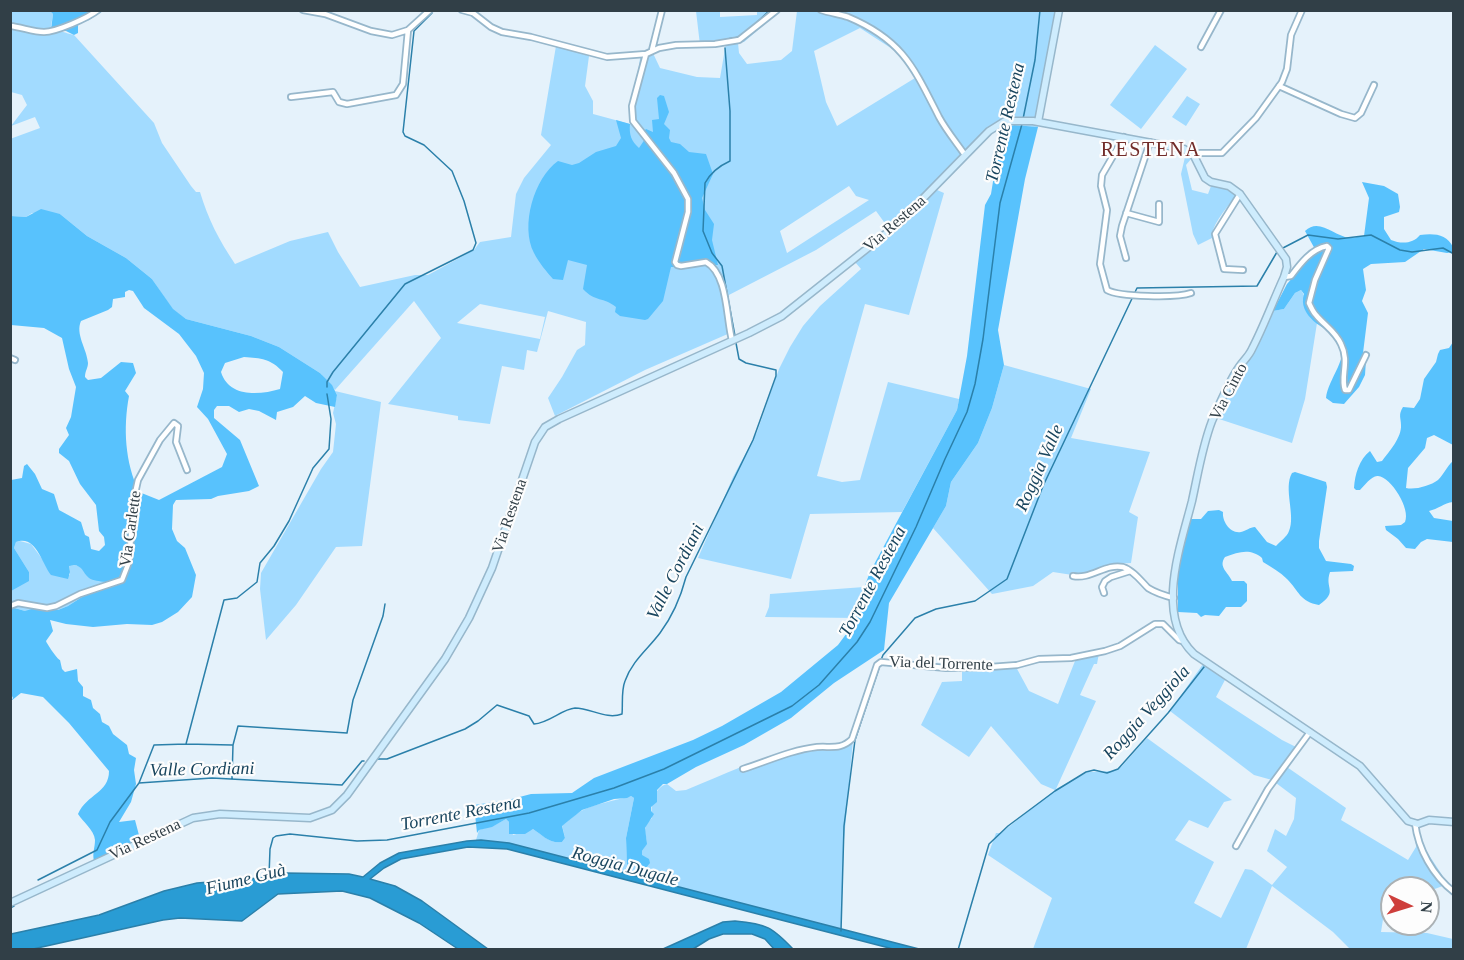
<!DOCTYPE html>
<html>
<head>
<meta charset="utf-8">
<style>
	body { margin:0 }
	#map { position:relative; width:1464px; height:960px; overflow:hidden; background:#e5f2fb; font-family:Georgia,serif }
	canvas { display:block }
	.frame { position:absolute; inset:0; border:12px solid #313f47; pointer-events:none }
	.north { position:absolute; left:1380px; top:876px; width:60px; height:60px; box-sizing:border-box; background:#fdfdfd; border:2px solid #abb1b4; border-radius:50%; rotate:94deg; font-size:16px; font-weight:700; line-height:24px; text-align:center; color:#313f47 }
	.north::after { content:''; display:block; margin:auto; width:21px; height:27px; background:#ce3f3c; clip-path:polygon(50% 0,100% 100%,50% 72%,0 100%) }
</style>
</head>
<body>
<div id="map">
<canvas width="1464" height="960"></canvas>
<div class="frame"></div>
<div class="north">N</div>
</div>
<script>
const ctx = document.querySelector('canvas').getContext('2d');
ctx.lineJoin = 'round';
function paint(path, color) { ctx.fillStyle = color; ctx.fill(path, 'evenodd'); }
function trace(path, color, width, dash) { ctx.strokeStyle = color; ctx.lineWidth = width; ctx.lineCap = dash ? 'butt' : 'round'; ctx.setLineDash(dash || []); ctx.stroke(path); }
function drawText(font, color, halo, rows, align = 'center') {
  ctx.font = font + ' Georgia,serif'; ctx.lineWidth = 4.5; ctx.setLineDash([]); ctx.textBaseline = 'middle'; ctx.strokeStyle = halo; ctx.fillStyle = color; for (const [text, x, y, turn = 0] of rows) {
    ctx.save(); ctx.translate(x, y); ctx.rotate((+turn || 0) * Math.PI / 180); ctx.textAlign = isNaN(turn) ? turn : align; if (halo) ctx.strokeText(text, 0, 0); ctx.fillText(text, 0, 0); ctx.restore();
  }
}
const green = new Path2D(`
	M11 11H50L53 14 51 26C58 31 66 33 74 35L154 123 162 143 191 186 196 192H200C208 219 219 240 235 264L290 241 328 232 338 252 360 287 415 275H428L474 250 480 242 511 237 516 194 524 178 551 145 541 135 556 46 589 56 585 86 593 101V114L630 124 641 52 651 49 660 68 697 77 720 78 726 43 700 45 696 11H694H720V17L757 15V11H780L744 42 738 43 739 53 747 64 781 60 792 51 797 11H1058L1049 73 1038 127 1014 125 1007 128 1003 126 995 130 937 190 944 193 909 315 865 304 817 476 842 482 860 480 888 382 959 399 957 410 902 512 810 514 791 579 698 558 733 477 757 432 779 369 790 347 803 326 820 306 861 269 855 262 892 233 876 211 816 250 725 297 730 333 645 370 555 416 548 398 562 377 577 350 585 345 586 322 548 311 537 352 527 350 524 370 502 366 490 424 458 420V416L388 404 441 338 414 301 335 390 320 373 279 347 251 336 186 319 173 310 152 279 126 258 87 236 60 214 32 213 26 217 11 216 10 139 40 128 35 117 11 126 27 105 22 95 11 92ZM860 28 900 54 915 78 837 126 826 102 814 51ZM849 186 856 196 869 200 787 253 780 231ZM480 304 545 317 540 339 457 323Z
	M1155 45 1187 69 1141 129 1110 105Z
	M1187 96 1200 104 1186 126 1172 117Z
	M1186 153 1191 159 1186 165 1192 190 1208 194 1211 186 1225 188 1236 195C1229 206 1211 224 1212 238L1198 245 1193 234 1181 174Z
	M1301 290C1309 302 1305 313 1317 323L1305 399 1292 443 1216 418 1237 377 1256 350 1273 311 1284 309 1295 293Z
	M1004 365 1091 389 1071 438 1150 452 1129 512 1138 517 1131 563 1115 564 1079 576 1053 572 1033 586 992 594 933 528 946 506 951 482 978 443 992 408Z
	M335 391 381 402 362 546 336 547 296 605 266 640 260 589 261 573 321 469 333 452 336 424 333 413 337 395Z
	M20 541 31 544 46 564V567L70 575 69 565 79 566 87 575 105 582 108 586 106 589 85 595 68 606 58 610 25 611 11 607V591L29 572 14 548 16 542Z
	M864 587 858 604V618L765 617 769 607 770 594Z
	M1099 653 1097 664H1094L1080 695 1096 701 1056 789 1088 772 1114 771 1122 766 1147 738 1232 800 1224 802 1208 828 1189 820 1175 840 1214 862 1194 903 1221 918 1245 869 1252 870 1272 885 1287 867 1267 851 1275 829 1286 836 1294 819 1296 798 1272 780 1254 775 1170 711 1203 664 1226 678 1216 697 1282 740 1298 748 1284 765 1346 808 1341 820 1408 860 1416 847 1415 825 1425 849 1448 884 1432 890 1388 887 1381 932 1427 933 1453 939V949H1350L1333 932 1272 886 1246 949H1033L1052 898 988 855 996 833H1001L1055 790 1041 784 991 726 969 757 921 725 942 682 962 681V671L1016 667 1029 691 1058 704 1077 656Z
	M853 740 844 840 841 929 509 843 476 840 479 830 495 825 506 819 509 822 513 835 533 829C542 835 551 844 562 842L565 838 562 825C569 822 573 815 581 811 596 803 615 801 631 796L634 798 626 838 627 860 642 855V851C654 836 636 833 652 818 650 806 654 787 667 784L676 791 686 790C722 775 761 757 799 748 819 743 834 748 853 740Z`);
const forest = new Path2D(`
	M50 11H103L89 20 78 24V33L74 35 66 31 51 30 53 14Z
	M660 95 664 96 669 112 664 124 670 130 669 138 671 142 680 144 689 152 706 154 713 174 702 198 705 210 714 224 712 240 718 265H714C705 257 690 259 682 267H671L663 301 648 319 645 320 620 316 615 312 616 307C604 297 595 302 583 289L587 265 568 260 563 280 553 279C547 272 539 263 534 253 520 226 534 178 558 161L572 165 579 163 596 152 616 146 621 138 616 120 630 124C629 134 631 141 639 148L647 136 643 132 646 129 653 132 652 120 659 119 657 98Z
	M1014 125 1038 127 1025 179 998 330 1004 365 992 408 978 443 951 482 946 506 889 603 884 650 834 683 791 718 744 745 696 767 667 784H663L657 790V802L651 807V811L654 814 645 828 647 844 642 851V855L649 859 650 863 645 869 638 863 631 867 627 864 626 838 634 798 631 796 627 798 614 799 582 810 562 826 565 838 562 842C550 844 542 835 533 829L525 834H509V822L506 819 492 827 479 830 477 833 474 805 508 800 531 794 572 793 594 778 693 740 722 726 781 692 838 645 858 618V604L870 572 957 410 967 356 985 205 991 194 996 163 1007 128Z
	M1362 182 1384 186 1398 194 1400 207 1399 212 1384 217V229L1391 240C1401 244 1413 244 1420 235 1434 233 1447 234 1453 247V252L1447 253 1424 249 1405 262 1371 264 1363 269 1366 290 1362 301 1368 313 1363 353 1366 360 1365 375 1359 387 1344 404 1333 403 1326 398C1328 379 1350 357 1341 337 1325 330 1297 316 1304 294L1301 290 1295 293 1284 309 1273 311 1287 284 1316 251 1305 231C1319 217 1334 236 1350 238 1354 238 1360 236 1364 236L1369 198Z
	M41 209 60 214 87 236 126 258 152 279 173 309 186 319 251 336 279 347 320 373 332 385 337 395 335 407 316 403 305 396 293 407 277 412 276 420 259 411 249 409 239 412 229 406H217L214 410V418L240 440 259 486 249 491 218 496 211 499 176 500 173 505 172 529 177 541 185 548 196 575 192 597 178 612 162 622 152 625 127 624 93 627 66 624 50 620 53 631 46 641C47 644 57 659 60 660L62 669 65 672 77 669 78 681 83 687V696L91 700 93 708 100 714 102 722 109 726 113 734 127 745 129 754 136 758 134 770 136 784 131 802 119 822 135 820 140 839 94 861C92 853 95 848 95 840 94 830 83 822 78 814 87 794 109 793 109 771L69 723 43 697 21 693 11 701 13 698 10 692 11 607 25 611 35 608 58 610 68 606 85 595 105 589 108 586 105 582C100 581 93 581 89 578 81 571 82 563 69 566L70 572 68 579 51 575C42 564 36 534 16 542L14 548 29 572V581L11 591 10 495 12 492 11 480 22 478 24 466 27 464 35 474 42 489 54 494 59 510 81 522 85 535 89 537 91 549 99 551 105 545 104 537 99 531 96 505 80 484 69 461 59 453V449L69 435 66 428 71 417 76 387 69 369 62 338 44 328 11 325V216L26 217ZM129 290 133 291 144 308 179 334 196 356 204 373 203 389 197 407 208 419 227 454 222 467 159 500 139 492C125 462 123 428 129 396L125 391 136 373 133 363 121 362 101 378 88 380 85 377C85 371 88 368 88 363 87 349 75 334 81 321L108 310 112 307 113 299 125 297V292ZM244 357C261 358 271 359 283 372L280 389C260 395 229 398 221 372L225 363Z
	M1453 342V445L1434 435 1427 438 1425 448 1408 468 1406 488C1415 490 1430 486 1438 480 1444 474 1447 466 1453 461V502C1444 503 1438 509 1429 511L1434 518 1453 521V542L1427 539 1421 542 1415 549 1406 548 1398 539 1386 530 1385 526 1401 525 1405 522C1411 509 1391 477 1378 476 1372 475 1364 486 1360 490H1356L1354 488C1355 474 1359 460 1370 451L1377 462 1382 461C1389 452 1402 437 1401 425 1401 418 1398 415 1403 407L1414 408 1420 399 1424 379 1436 362 1438 354 1440 350 1449 348Z
	M1295 472 1326 482 1327 487 1319 541V548L1326 561 1351 564 1354 566 1353 571 1330 572C1324 589 1339 591 1319 605 1300 602 1299 591 1287 579 1280 572 1271 567 1263 562L1262 558C1250 548 1239 552 1225 557 1218 567 1228 572 1232 581H1244L1247 584V601L1241 607H1226L1219 616 1205 615 1201 617 1197 613 1178 612V564L1191 519H1201L1208 511 1219 510 1223 512C1222 521 1230 534 1241 532 1246 531 1250 527 1255 527L1267 542 1276 546C1280 541 1287 537 1289 531 1296 516 1283 488 1292 473Z`);
const water = new Path2D(`
	M481 840 509 843 919 949H893L507 849 468 847 401 859 384 868 370 879 395 886 422 901 488 949H458L419 923 370 898 342 891 278 894 242 921 180 918 163 920 33 949H11V934L99 915 164 891 197 883 259 878 285 873 349 874 363 877 380 863 399 853 467 841Z
	M735 921C767 924 772 927 793 949H774L765 939 752 934H723L709 939 693 949H663L723 922Z`);
const stream = new Path2D(`
	M753 26 770 10
	M727 39 740 37
	M725 48 730 111V161C719 166 711 172 705 183L703 231 712 253 722 266 735 336
	M1023 119 1035 60 1040 10
	M1281 249 1308 235 1338 239 1371 235 1400 250 1412 252 1443 248 1454 254
	M327 387V382L333 372 405 284 473 250 476 243 464 201 452 171 424 145 405 136 403 132 414 31 432 13
	M881 660 883 655 915 618 936 609 975 601 1007 579 1043 486 1137 288 1257 286 1277 252
	M186 744 232 745
	M377 759H387L465 729 478 721 497 705 529 716 534 724C549 723 562 709 575 708 591 708 606 720 622 714 623 704 621 691 625 681 632 661 648 649 660 633 672 617 681 596 686 577L753 440 776 376V370L746 363 739 359 736 343
	M232 779 233 745 238 726 347 733 353 700 383 616 385 604
	M139 783 154 745 186 744 224 600 237 598 257 582 260 563 274 546 289 521 313 468 329 449 331 419 327 394
	M269 876 270 849 273 838 276 836 290 834 357 841 387 840 529 813 614 788 664 769 792 706 819 685 857 642 870 622 916 527 945 459 967 412 975 384 983 339 1000 203 1022 124
	M38 880 97 850 110 822 139 783 212 778 342 785 362 761H364
	M10 908 14 906
	M841 931 844 826 855 740 880 665
	M958 950 989 844 1008 826 1055 791 1086 772 1094 770 1107 773 1118 769 1168 713 1204 667`);
const street = new Path2D(`
	M303 10 325 14 371 31 392 35 408 30 430 10
	M462 10 473 13 491 27 502 32 531 37 607 57 646 54 659 48 676 45 715 44 739 40 777 10
	M821 10C830 13 839 14 848 17 903 40 914 68 939 117 946 130 956 142 965 155
	M10 26C21 27 33 32 44 32 56 32 88 18 98 10
	M1201 47 1221 10
	M652 50 662 10
	M646 54 632 106 633 121 674 173 688 199V212L675 262 677 265 681 266 706 262C728 274 726 318 732 340
	M1279 86 1341 114 1355 118 1361 113 1374 85
	M291 97 333 92 339 102 347 104 396 95 403 84 408 30
	M1124 137 1102 175 1101 186 1107 210 1100 264 1107 290C1119 297 1177 298 1191 293
	M1194 156 1200 153H1222L1256 118 1282 82 1287 69 1291 35 1302 10
	M1240 194 1215 234 1224 269 1243 270
	M1126 213 1159 222V204
	M1126 258 1120 236 1122 226 1150 142
	M1284 277 1291 276C1300 264 1311 249 1327 246L1329 248 1315 280 1309 303C1311 307 1313 312 1316 315 1324 325 1335 331 1341 344 1350 362 1340 376 1345 390H1349L1366 355
	M10 358 15 360
	M1073 576C1090 580 1106 563 1123 567 1133 570 1141 581 1148 588 1156 593 1166 596 1174 598
	M1104 593 1102 587 1105 581 1111 577 1130 571
	M10 606 18 603 47 608 56 606 80 594 122 580 129 562 134 498 138 480 160 440 174 423 178 426 176 442 187 470
	M743 769C768 761 791 750 817 747 831 746 841 750 852 739L877 665 881 662 946 668 990 667 1017 665 1039 659 1071 658 1105 651 1120 646 1155 624H1163L1179 640 1183 641
	M1415 823C1418 849 1433 876 1454 892
	M1236 846 1268 789 1310 732`);
const secondary = new Path2D(`
	M1038 122 1059 10
	M10 903 193 818 220 814 310 818 332 810 347 795 445 659 469 618 492 568 535 442 545 427 559 419 749 333 782 316 898 224 989 131 1005 121H1033L1184 149 1194 156 1205 178 1211 182 1229 186 1240 194 1286 259 1287 267 1284 277C1273 301 1264 326 1252 349 1249 356 1243 361 1239 367 1228 383 1220 403 1212 421 1202 447 1198 474 1192 501 1181 545 1154 616 1194 654L1360 766 1408 821 1418 824 1429 820 1454 822`);
const streetNames = [
	["Via Restena",895,224,-41],
	["Via Cinto",1229,392,-62],
	["Via Restena",510,516,-71],
	["Via Carlette",131,529,-82],
	["Via del Torrente",941,664,2],
	["Via Restena",145,840,-25]
];
const waterNames = [
	["Torrente Restena",1006,123,-77],
	["Roggia Valle",1040,468,-66],
	["Valle Cordiani",676,572,-63],
	["Torrente Restena",873,582,-62],
	["Roggia Veggiola",1147,713,-48],
	["Valle Cordiani",202,770,-1],
	["Torrente Restena",461,814,-11],
	["Roggia Dugale",625,867,15],
	["Fiume Guà",246,880,-14]
];
const quarterNames = [
	["RESTENA",1151,151]
];
paint(green, '#a2dbff');
paint(forest, '#58c2fd');
paint(water, '#299cd4');
trace(water, '#2b80aa', 1.5);
trace(stream, '#2b80aa', 1.5);
trace(street, '#97b7cb', 8);
trace(secondary, '#97b7cb', 9);
trace(street, '#fff', 4.5);
trace(secondary, '#ceecfd', 6);
drawText('16px', '#313f47', '#fdfdfd', streetNames);
drawText('italic 18px', '#19455e', '#fdfdfd', waterNames);
ctx.letterSpacing = '1.5px';
drawText('20px', '#712b28', '#fdfdfd', quarterNames);
ctx.letterSpacing = '0px';
</script>
</body>
</html>
